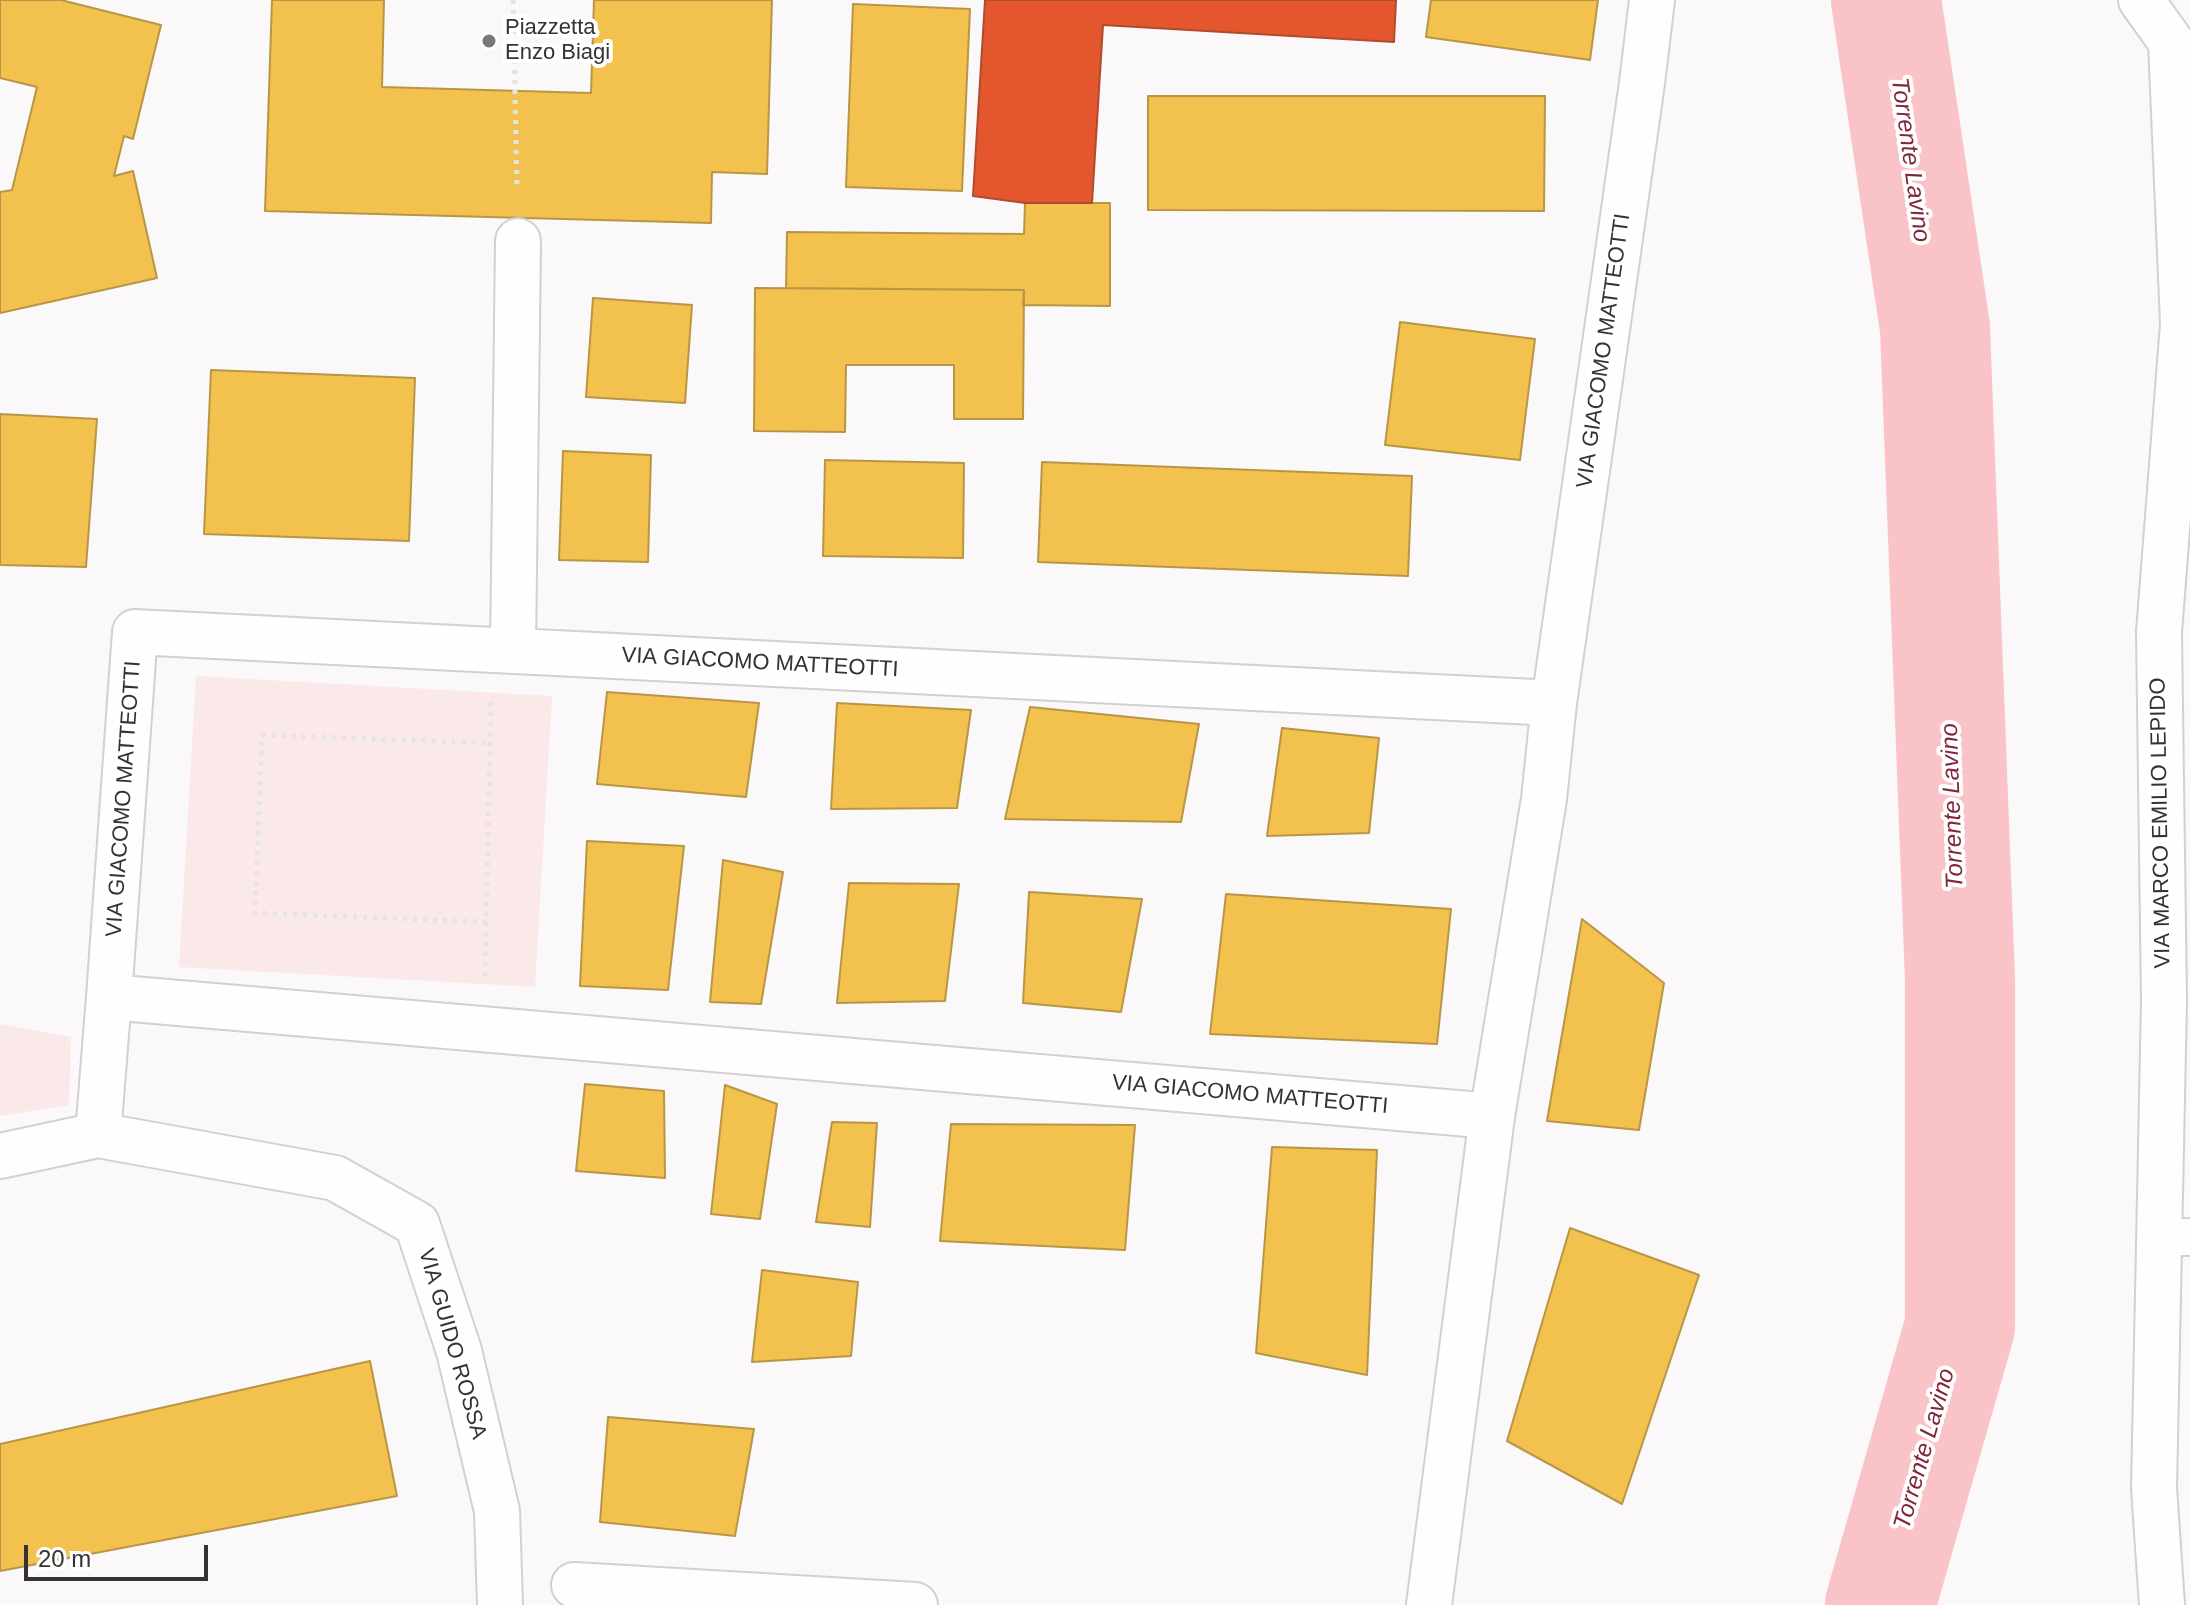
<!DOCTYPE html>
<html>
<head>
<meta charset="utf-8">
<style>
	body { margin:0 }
	#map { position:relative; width:2190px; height:1605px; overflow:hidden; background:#faf8f8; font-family:Arial,sans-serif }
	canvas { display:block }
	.scale { position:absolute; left:24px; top:1545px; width:184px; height:36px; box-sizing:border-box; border:4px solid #343232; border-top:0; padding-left:10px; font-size:24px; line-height:28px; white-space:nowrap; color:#343232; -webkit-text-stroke:6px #fff; paint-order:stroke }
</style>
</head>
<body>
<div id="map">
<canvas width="2190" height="1605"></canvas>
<div class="scale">20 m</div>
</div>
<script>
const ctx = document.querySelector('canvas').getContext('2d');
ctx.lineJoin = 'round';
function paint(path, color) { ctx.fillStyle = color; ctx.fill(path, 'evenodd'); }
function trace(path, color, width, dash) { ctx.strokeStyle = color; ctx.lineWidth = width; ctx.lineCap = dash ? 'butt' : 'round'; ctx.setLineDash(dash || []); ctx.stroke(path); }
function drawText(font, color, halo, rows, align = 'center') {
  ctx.font = font + ' Arial,sans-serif'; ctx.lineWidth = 8; ctx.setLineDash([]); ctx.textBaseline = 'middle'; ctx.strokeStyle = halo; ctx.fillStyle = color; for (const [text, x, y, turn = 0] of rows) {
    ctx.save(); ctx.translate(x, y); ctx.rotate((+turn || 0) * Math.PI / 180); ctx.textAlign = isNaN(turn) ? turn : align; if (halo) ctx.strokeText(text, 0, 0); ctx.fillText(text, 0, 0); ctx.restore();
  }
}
const green = new Path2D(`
	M196 676 552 696 535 987 179 967Z
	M0 1024 71 1037 69 1105 0 1116Z`);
const homes = new Path2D(`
	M0 0H61L161 25 133 139 124 136 114 176 133 171 157 278 0 313V192L12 190 37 87 0 78Z
	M272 0H384L382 87 591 93 594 0H772L767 174 712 172 711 223 265 211Z
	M1431 0H1598L1590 60 1426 37Z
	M853 4 970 9 962 191 846 187Z
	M1148 96H1545L1544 211 1148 210Z
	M1025 203H1110V306L1023 305 1024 290 786 288 787 232 1024 234Z
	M755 288 1024 290 1023 419H954V365H846L845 432 754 431Z
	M593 298 692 305 685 403 586 397Z
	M1400 322 1535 339 1520 460 1385 445Z
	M211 370 415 378 409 541 204 534Z
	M0 414 97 419 86 567 0 565Z
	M563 451 651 455 648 562 559 560Z
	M825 460 964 463 963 558 823 556Z
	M1042 462 1412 476 1408 576 1038 562Z
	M607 692 759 703 746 797 597 784Z
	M837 703 971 710 957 808 831 809Z
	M1030 707 1199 724 1181 822 1005 819Z
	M1282 728 1379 738 1369 833 1267 836Z
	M587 841 684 846 668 990 580 986Z
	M723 860 783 872 761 1004 710 1002Z
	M849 883 959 884 945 1001 837 1003Z
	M1029 892 1142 899 1121 1012 1023 1003Z
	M1226 894 1451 909 1437 1044 1210 1034Z
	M1582 919 1664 983 1639 1130 1547 1121Z
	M585 1084 664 1091 665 1178 576 1171Z
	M725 1085 777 1104 760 1219 711 1214Z
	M832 1122 877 1123 870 1227 816 1222Z
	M951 1124 1135 1125 1125 1250 940 1241Z
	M1272 1147 1377 1150 1367 1375 1256 1353Z
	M1570 1228 1699 1275 1622 1504 1507 1441Z
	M762 1270 858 1282 851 1356 752 1362Z
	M370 1361 397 1496 0 1571V1444Z
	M608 1417 754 1429 735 1536 600 1522Z`);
const shops = new Path2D(`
	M985 0H1396L1394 42 1103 25 1092 203H1025L973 196Z`);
const river = new Path2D(`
	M1880 1605 1960 1326V980L1935 328 1886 0`);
const path = new Path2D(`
	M513 0 517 187
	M487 922 255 913 262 735 490 743
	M485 976 491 702`);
const service = new Path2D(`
	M2159 1237H2190`);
const minor = new Path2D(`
	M2141 0 2189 67
	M513 651 518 241
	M1492 1116 109 997 135 632 1554 703
	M98 1135 109 997
	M0 1156 98 1135 335 1178 417 1224 459 1351 497 1511 500 1605
	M574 1585 915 1605
	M2162 1605 2154 1488 2164 1001 2159 632 2183 324 2171 42`);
const tertiary = new Path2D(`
	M1429 1605 1492 1116 1544 799 1554 703 1642 83 1652 0`);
const markers = [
	[489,41,8,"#797777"]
];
const poiNames = [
	["Piazzetta",505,28],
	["Enzo Biagi",505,53]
];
const streetNames = [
	["VIA GIACOMO MATTEOTTI",1604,351,-82],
	["VIA GIACOMO MATTEOTTI",760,663,3],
	["VIA GIACOMO MATTEOTTI",124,799,-86],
	["VIA MARCO EMILIO LEPIDO",2161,823,-91],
	["VIA GIACOMO MATTEOTTI",1250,1095,5],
	["VIA GUIDO ROSSA",452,1344,74]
];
const waterNames = [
	["Torrente Lavino",1910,160,82],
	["Torrente Lavino",1953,806,-92],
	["Torrente Lavino",1925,1449,-74]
];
paint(green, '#fbe9ea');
paint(homes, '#f2c14e');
trace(homes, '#b99646', 2);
paint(shops, '#e4572e');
trace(shops, '#af4c2f', 2);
trace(river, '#f9c3c8', 110);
trace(service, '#d2d0d0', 40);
trace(minor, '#d2d0d0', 48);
trace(tertiary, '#d2d0d0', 48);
trace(path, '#e5e4e4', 5, [4, 6]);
trace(service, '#fefefe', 36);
trace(minor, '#fefefe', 44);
trace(tertiary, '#fefefe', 44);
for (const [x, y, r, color] of markers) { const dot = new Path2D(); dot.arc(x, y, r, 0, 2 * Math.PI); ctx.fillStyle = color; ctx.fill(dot); trace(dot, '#fff', 3); }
drawText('22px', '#343232', '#fff', poiNames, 'left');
drawText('22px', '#343232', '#fff', streetNames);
drawText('italic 24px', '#7f2839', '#fff', waterNames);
</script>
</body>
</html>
